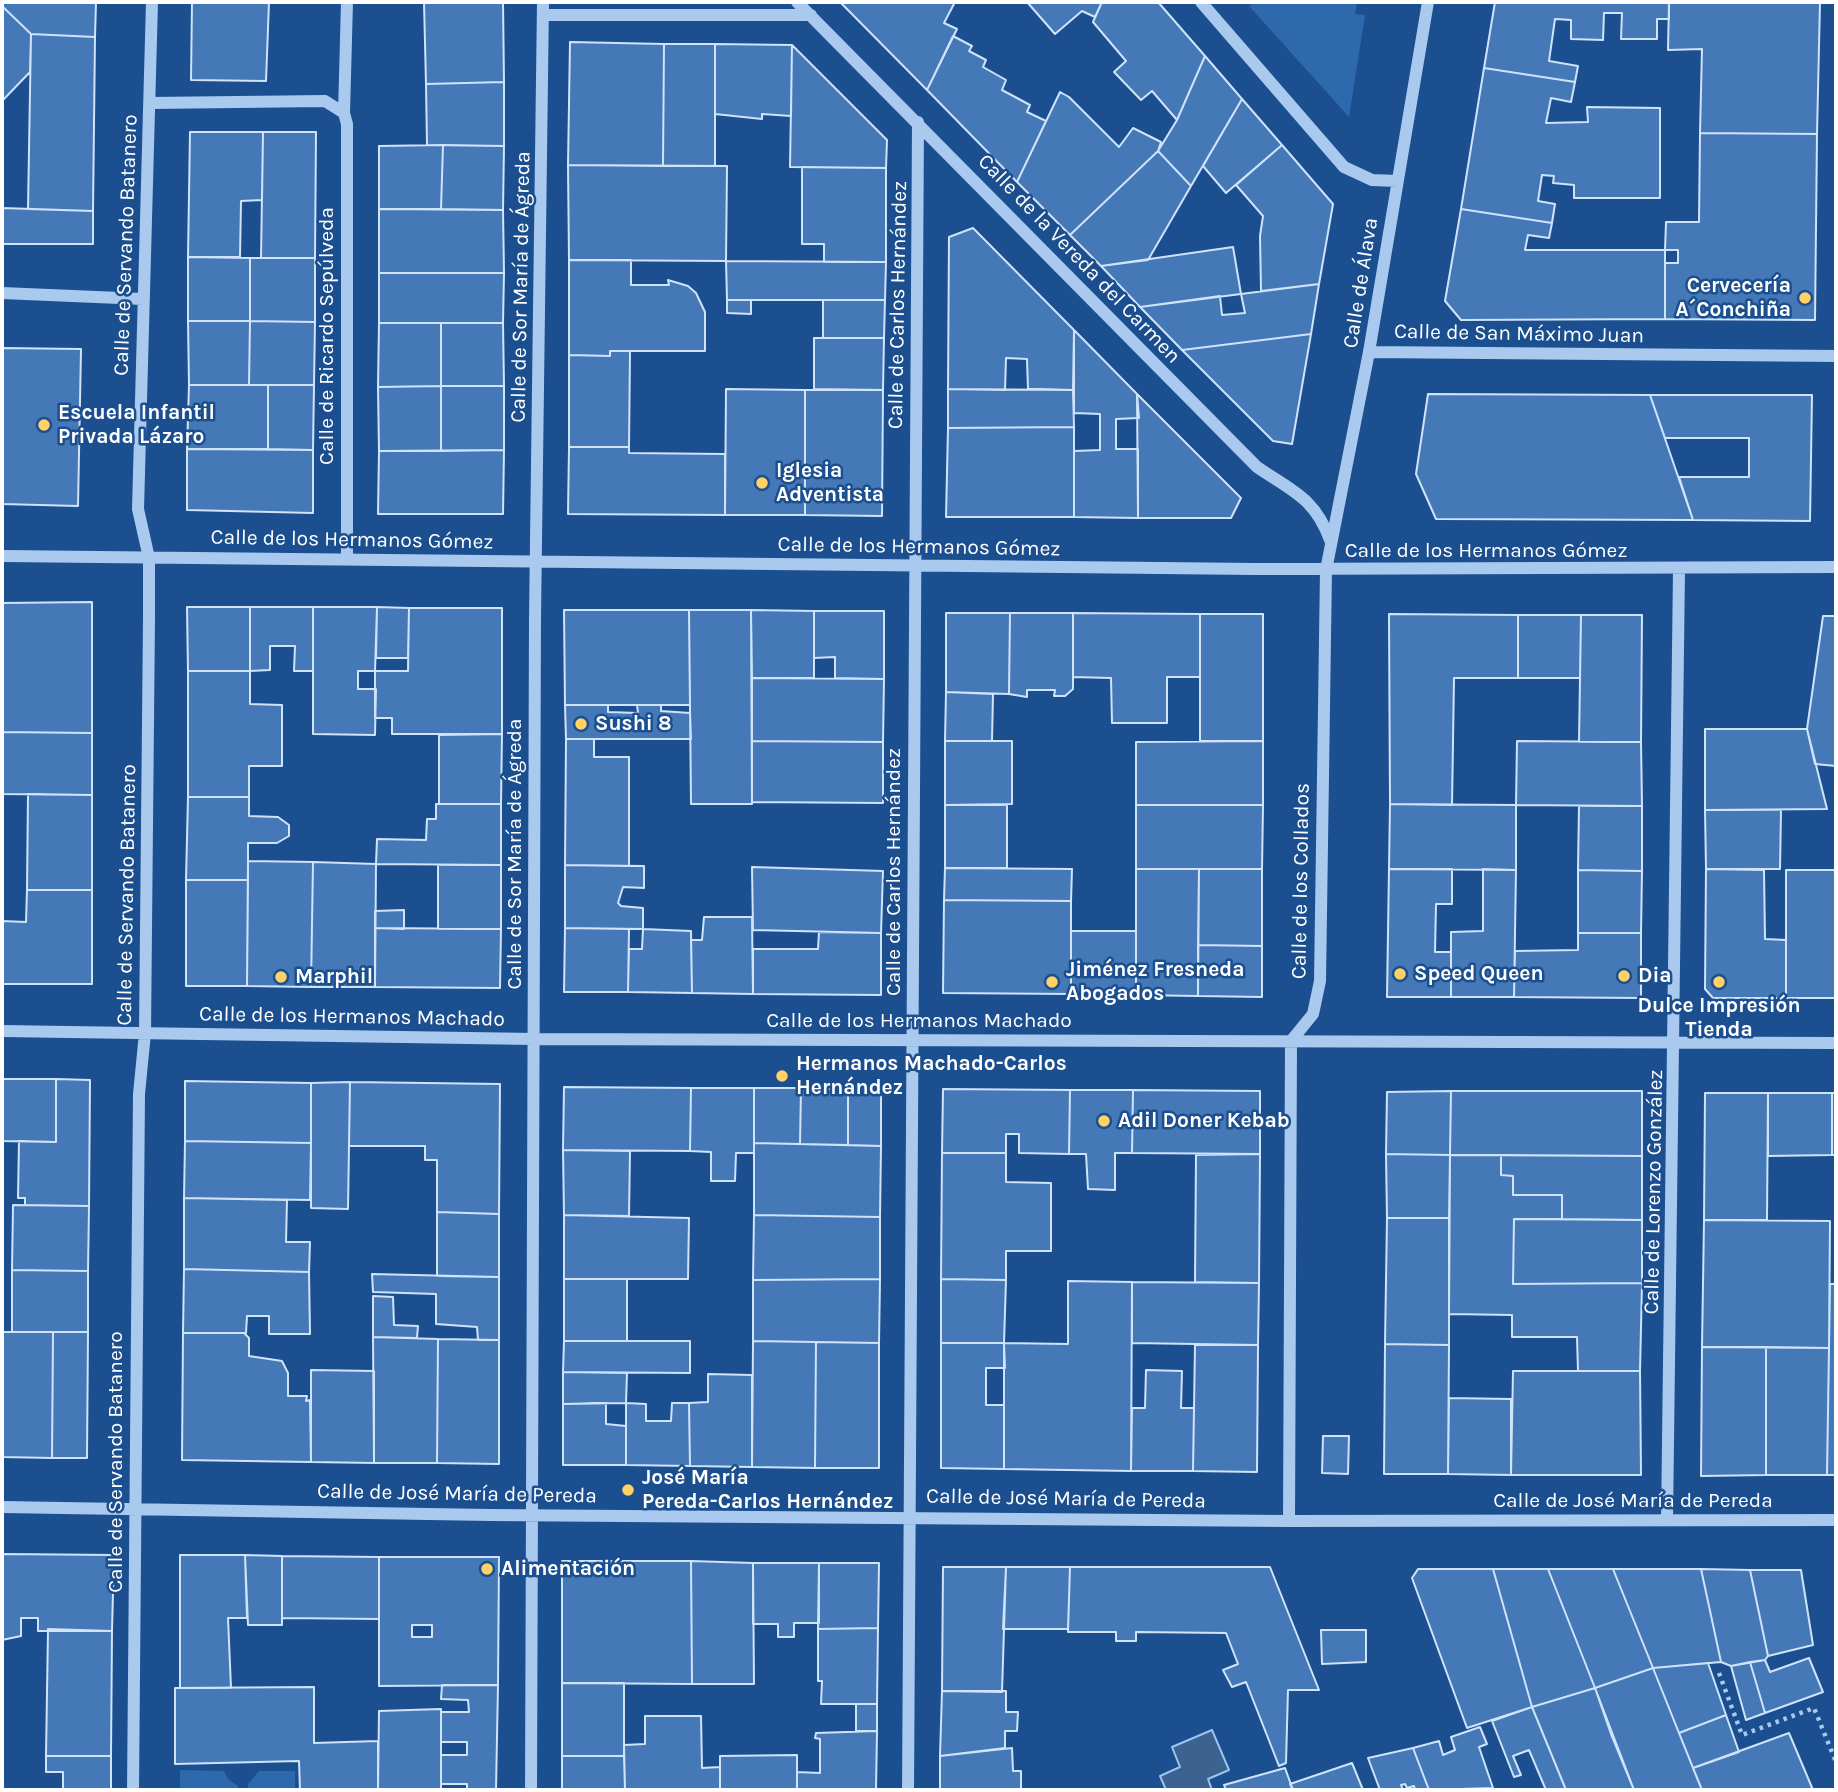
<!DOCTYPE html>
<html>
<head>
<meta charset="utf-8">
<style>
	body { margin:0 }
	#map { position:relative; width:1838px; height:1792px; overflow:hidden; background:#1b4f8f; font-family:Karla,sans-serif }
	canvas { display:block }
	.frame { position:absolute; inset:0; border:4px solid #fff; pointer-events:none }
</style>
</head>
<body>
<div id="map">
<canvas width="1838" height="1792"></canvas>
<div class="frame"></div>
</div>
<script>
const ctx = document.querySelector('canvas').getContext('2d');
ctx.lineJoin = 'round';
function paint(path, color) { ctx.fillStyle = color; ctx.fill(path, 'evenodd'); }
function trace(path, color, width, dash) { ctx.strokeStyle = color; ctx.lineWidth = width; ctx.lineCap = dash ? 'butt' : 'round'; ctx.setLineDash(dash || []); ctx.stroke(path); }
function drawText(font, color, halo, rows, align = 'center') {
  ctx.font = font + ' Karla,sans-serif'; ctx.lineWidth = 5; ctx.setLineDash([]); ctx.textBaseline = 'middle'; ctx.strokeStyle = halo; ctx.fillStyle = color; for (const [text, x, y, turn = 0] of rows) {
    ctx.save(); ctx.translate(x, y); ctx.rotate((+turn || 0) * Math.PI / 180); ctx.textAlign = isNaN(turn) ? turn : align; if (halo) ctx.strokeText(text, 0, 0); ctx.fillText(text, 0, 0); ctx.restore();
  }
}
const green = new Path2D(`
	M1254 2H1357L1355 14 1365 15 1349 117 1249 6Z
	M180 1770 224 1771 228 1779 238 1786V1790H180Z
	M259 1771H295V1790H248V1784Z`);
const water = new Path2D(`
	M1212 1730 1229 1770 1208 1779 1212 1790H1166L1160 1776 1180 1767 1172 1747Z`);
const building = new Path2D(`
	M2 2H96L95 37 31 34 2 6Z
	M192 2H269L266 81 191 80Z
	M424 2H503L504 82 426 84Z
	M840 2H955L944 23 957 29 927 90Z
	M1027 2H1102L1095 17 1082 11 1055 34Z
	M1102 2H1158L1205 56 1177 120 1152 91 1141 100 1114 72 1126 61 1093 22Z
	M1495 2H1669V19H1657V39H1621L1622 13H1604L1603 40 1571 39V20L1555 19 1549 61 1578 66 1575 82 1484 68Z
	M1669 2H1820L1817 134 1700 133 1702 49 1668 50Z
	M2 6 31 34 30 72 2 101Z
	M31 34 95 37 93 211 28 209Z
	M953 36 972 46 969 51 986 60 983 67 1006 80 1002 90 1030 105 1027 112 1046 121 1017 182 927 90Z
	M570 42 664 44 663 166 568 165Z
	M664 44H715V166H663Z
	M715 44 792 45 791 116 762 114V119L715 114Z
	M792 45 887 140 886 168 790 167Z
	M1205 56 1242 99 1191 186 1158 151 1177 120Z
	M1484 68 1575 82 1571 102 1551 98 1546 123 1588 122 1587 107 1660 108V198H1574V185L1553 183 1554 176 1542 175 1538 201 1555 204 1552 223 1461 209Z
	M504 82V146L427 145 426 84Z
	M1060 92 1069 97 1119 147 1133 128 1161 142 1158 151 1070 235 1017 182Z
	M1242 99 1282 145 1226 193 1203 166Z
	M190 132H263L262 200 241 201 240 257H188Z
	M263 132H316L315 258H261Z
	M1700 133 1817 134 1815 320 1665 319V263H1678V250H1665L1666 222H1699Z
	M443 145 504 146 503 210 441 209Z
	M443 145 441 209H379V146Z
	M1282 145 1333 204 1319 284 1261 291 1260 236 1263 216 1236 185Z
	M1158 151 1191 186 1148 260 1101 266 1070 235Z
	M568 165 727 166 726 261 569 260Z
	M802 167 886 168V262H824V244H802Z
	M2 208 93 211V244H2Z
	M379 209 503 210 504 273H379Z
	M1461 209 1552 223 1549 238 1528 235 1525 250H1665V319L1461 320 1445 301Z
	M973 228 1074 330 1073 390 1028 389 1027 359 1006 358 1005 390 948 389 949 237Z
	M1233 247 1241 294 1140 307 1101 266Z
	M188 257 250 258V321H188Z
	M250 258H315V322L250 321Z
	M569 260H631V285H669L668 280 688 286 696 293 705 312V351H610V356L569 355Z
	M726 261 886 262 885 300H727Z
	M379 273H504L503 323H379Z
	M1319 284 1311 334 1182 350 1140 307 1220 296 1222 315 1245 313 1241 294Z
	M727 300H751V314L727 313Z
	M823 300H885L884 338H823Z
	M188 321H250L249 385H189Z
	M250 321 315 322 314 385H249Z
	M379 323H441V386L378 387Z
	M441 323H503L504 386H441Z
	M1074 330 1137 394 1139 418 1116 419V449H1138V518L1074 517V451L1100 450V414L1074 413Z
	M1311 334 1292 444 1273 441 1182 350Z
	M814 338H884L883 390 814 389Z
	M2 348 81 349 78 506 2 504Z
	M610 351H630L629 447H569V355L610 356Z
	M189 385H268V449H187Z
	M268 385H314L313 450 268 449Z
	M441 386V451H379L378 387Z
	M441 386H504V450L441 451Z
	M726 389 805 390V515H725Z
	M948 389 1073 390 1074 427 948 428Z
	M805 390H883L882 516 805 515Z
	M1137 394 1241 498 1231 518H1138Z
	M1428 394 1650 395 1693 520 1436 519 1416 474Z
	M1650 395H1812L1810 521 1693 520 1679 477H1749V438H1665Z
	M1074 427V517H946L948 428Z
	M569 447H629V453L725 454V515L568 514Z
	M187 449 313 450V513L187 510Z
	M504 450 503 514H378L379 451Z
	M92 602V733L2 732V603Z
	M187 607H250V671H188Z
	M250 607H313V671H294L295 646H270V670L250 671Z
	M313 607H377L375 671H358V689H376L375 735 313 734Z
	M377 607 409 608 408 658H376Z
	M409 608H502V734H392V718H375V671H408Z
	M564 610H689L690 705H565Z
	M689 610H751L752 804H691Z
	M751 610 814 611V678H752Z
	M814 611H884V679L835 678V657L814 658Z
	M946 613H1010L1009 694 946 692Z
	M1010 613H1073V689L1065 696H1054L1055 690H1027V697L1009 694Z
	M1073 613 1200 614V677H1167V723H1112L1111 678 1073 677Z
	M1200 614H1263V741H1200Z
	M1389 614 1518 615V678H1454L1452 805 1390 804Z
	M1518 615H1581L1580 678H1518Z
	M1581 615H1642L1641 742H1579Z
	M1823 616H1836V766L1815 764 1807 729Z
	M188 671H250V704L282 705V766H249V797H188Z
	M752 678 884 679 883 742 752 741Z
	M946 692 993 694 992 741H945Z
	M565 705H608V712L638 713 637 705H661V711L690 713 691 739H566Z
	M1705 729H1807L1827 809 1705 810Z
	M2 732 92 733V795L2 794Z
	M502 734 501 804H439V735Z
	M566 739H594V757H629V866L565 865Z
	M752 741 883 742V803L752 802Z
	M945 741H1012V804L945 805Z
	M1263 741V805H1136V742Z
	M1517 741 1641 742 1642 806 1516 805Z
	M28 794 92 795V890H27Z
	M188 797H249V816L278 817 289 825V836L277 843H248V880H186Z
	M436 804H501V865L376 864 377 839 426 840 427 819H436Z
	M1390 804 1516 805V870L1389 869Z
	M945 805H1007V868H945Z
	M1136 805H1263L1262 869H1136Z
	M1579 806H1642V871L1578 870Z
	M1705 810H1781L1780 869H1706Z
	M248 861 313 862 311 987 247 986Z
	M313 862 376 864 375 987H311Z
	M438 865H501V929H438Z
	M565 865 644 866V888L623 887 618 903 621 906 643 908V929L565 928Z
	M752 867 883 871 881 933 753 930Z
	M945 868 1072 869 1071 901 944 900Z
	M1136 869H1199L1198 996 1136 995Z
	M1199 869H1262V946L1198 945Z
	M1389 869H1452V904H1436L1435 952H1451V997H1387Z
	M1483 869 1516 870 1514 997H1451V932L1483 931Z
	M1706 869 1764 870 1765 939 1786 940V998H1713L1705 989Z
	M1578 870 1642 871 1641 933H1578Z
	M1786 870H1836V998H1786Z
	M186 880H248L247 986H186Z
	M27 890H92V984H2V921L26 922Z
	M944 900 1071 901V994L943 993Z
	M404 910V929L375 928V911Z
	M704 917H752L753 994 692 993 691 940H702Z
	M375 928 501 929 500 988 375 987Z
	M565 928 629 929 628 992H564Z
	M643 929 691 931 692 993 628 992 629 949H642Z
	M1071 931H1136V995L1071 994Z
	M819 932 881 933V995L753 994V949H818Z
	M1578 933H1641V998L1514 997 1515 951 1578 950Z
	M1198 945 1262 946V997L1198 996Z
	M2 1079H56V1142L2 1141Z
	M56 1079 90 1080 89 1206 25 1205V1198H18L19 1141 56 1142Z
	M185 1081 311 1083V1143L185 1141Z
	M350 1082 348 1209 311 1208V1083Z
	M350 1082 500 1084 499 1214 437 1212V1160H425V1146H349Z
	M564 1087 691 1088 690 1151 563 1150Z
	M691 1088H754V1153H736L735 1181H711V1152L690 1151Z
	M754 1088H801L800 1144 754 1143Z
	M801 1088 848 1089V1145L800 1144Z
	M848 1089H881V1146L848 1145Z
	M943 1089 1070 1090 1069 1154 1019 1153V1134H1006V1153H942Z
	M1070 1090H1133L1132 1153H1115V1190L1088 1189 1086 1154H1069Z
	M1133 1090 1260 1091V1154L1132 1153Z
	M1451 1091 1450 1155 1386 1154 1387 1092Z
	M1451 1091H1642V1156L1450 1155Z
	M1705 1093H1768L1767 1220H1704Z
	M1768 1093H1832V1155L1768 1156Z
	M1832 1093H1836V1155H1832Z
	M185 1141 311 1143 310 1200 184 1198Z
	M754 1143 881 1146 880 1217 754 1215Z
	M563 1150 630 1151 629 1216 564 1215Z
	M942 1153H1006V1182L1051 1183V1251H1006V1280L941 1279Z
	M1260 1154 1259 1283 1195 1282 1196 1155Z
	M1386 1154 1450 1155 1449 1218H1387Z
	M1450 1155H1501V1175L1513 1176V1195H1562V1219H1514L1513 1284 1642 1283 1640 1371H1578L1577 1337H1512V1315L1449 1314Z
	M1501 1155 1642 1156V1220L1562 1219V1195H1513V1176L1501 1175Z
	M184 1198 287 1200 286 1242H310L309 1272 184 1269Z
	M13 1205 89 1206 88 1271 12 1270Z
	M437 1212 499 1214V1277L437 1276Z
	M564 1215 689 1218 688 1279H564Z
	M754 1215 880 1217V1279L753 1280Z
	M1387 1218H1449V1345L1385 1344Z
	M1514 1219 1642 1220V1283L1513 1284Z
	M1704 1220 1830 1221 1829 1348 1702 1347Z
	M184 1269 309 1272 310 1334H269V1316H247L246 1333H183Z
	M12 1270 88 1271V1332H12Z
	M372 1274 499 1277V1340H478L477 1327 436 1324V1294L373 1292Z
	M564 1279H627V1341H564Z
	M880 1279 879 1343 753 1341V1280Z
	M941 1279 1006 1280 1004 1343H941Z
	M1068 1281 1132 1282 1131 1471 1004 1469V1343L1068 1344Z
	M1132 1282 1259 1283 1258 1345 1132 1343Z
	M1830 1284H1836V1475H1827Z
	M373 1296 393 1297 394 1325 418 1326 417 1338 373 1337Z
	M2 1332H53L52 1458 2 1457Z
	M53 1332H88L87 1458H52Z
	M183 1333H244L249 1338V1356L282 1361 288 1373V1396H307L306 1401 310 1400 311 1462 182 1460Z
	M373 1337 438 1339 437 1463H374Z
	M438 1339 499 1340V1464L437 1463Z
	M564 1341H690V1373L563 1372Z
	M753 1341 816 1342 815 1468 752 1467Z
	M816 1342 879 1343V1468H815Z
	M941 1343H1004L1005 1368H986V1405H1004V1469L941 1468Z
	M1385 1344 1449 1345 1448 1474H1384Z
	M1195 1345H1258L1257 1472 1193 1471Z
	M1702 1347H1766V1475L1701 1476Z
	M1766 1347 1829 1348 1827 1475H1766Z
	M311 1370 374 1371V1463L311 1462Z
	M1146 1370 1182 1371 1181 1408H1194L1193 1471H1131L1132 1408H1145Z
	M1513 1371H1640L1641 1475H1511Z
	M563 1372 627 1373 626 1403 563 1404Z
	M708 1374 752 1375V1467L690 1466 689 1403 708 1402Z
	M1449 1398 1511 1399V1475L1448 1474Z
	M606 1403V1424L626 1426V1465H563V1404Z
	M626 1403 646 1404V1421H671L672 1403H689L690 1466 626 1465Z
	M1323 1436H1349L1348 1474 1322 1473Z
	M2 1554 114 1555 112 1631H38V1618H21V1636L2 1640Z
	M180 1555H245L247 1618H228L231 1688H180Z
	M245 1555 282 1556V1625H248Z
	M282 1556 379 1557V1619L282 1618Z
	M379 1557H499L498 1685 379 1686ZM412 1625H432V1637H412Z
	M562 1561H691L692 1684 562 1683Z
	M691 1561 753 1563 754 1684H692Z
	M753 1563H819V1623H794V1637H778V1624H753Z
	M819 1563H879L878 1628 818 1629Z
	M943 1567H1006L1002 1692 942 1691Z
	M1006 1567H1070L1068 1629H1003Z
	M1070 1567H1270L1319 1690H1288L1286 1763 1279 1766 1246 1682 1232 1687 1223 1670 1238 1664 1226 1633 1136 1632V1641H1116V1632H1068Z
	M1418 1569H1493L1532 1707 1467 1728 1412 1578Z
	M1493 1569H1548L1595 1688 1532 1707Z
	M1548 1569H1613L1653 1668 1595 1688Z
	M1613 1569H1701L1721 1662 1653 1668Z
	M1701 1569 1750 1570 1768 1656 1765 1660 1731 1666 1721 1662Z
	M1750 1570H1801L1813 1645 1768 1656Z
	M878 1628 877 1704H821L822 1681H818V1629Z
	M48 1629 112 1631 111 1756H46Z
	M1321 1630H1366V1662L1322 1664Z
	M1809 1658 1823 1692 1765 1713 1750 1662 1765 1660 1770 1672Z
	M1750 1662 1765 1713 1746 1720 1731 1666Z
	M1708 1663 1726 1715 1679 1733 1653 1668Z
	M1653 1668 1679 1733 1702 1790H1634L1595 1688Z
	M562 1683H624V1756H562Z
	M442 1685H498L496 1790H467V1784H441V1755H467V1742H441V1712H469L468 1700 441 1699Z
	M314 1687V1743L378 1741V1790H300L299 1761 175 1764V1688Z
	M1595 1688 1611 1734 1634 1790H1566L1532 1707Z
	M942 1691H1006V1712H1018L1017 1731H1005V1748L940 1756Z
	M856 1704H877V1731H856Z
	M1532 1707 1566 1790H1546L1529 1750 1513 1756 1521 1775 1514 1777 1492 1721Z
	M441 1709V1790H378L379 1711Z
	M1726 1715 1739 1752 1693 1768 1679 1733Z
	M645 1716H701L702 1768 720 1767V1790H625L624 1745 645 1744Z
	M1480 1727 1487 1744 1479 1747 1493 1788 1429 1790 1413 1748 1439 1741 1443 1755 1455 1750 1451 1737Z
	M877 1731 876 1790H797V1772L820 1773V1739L815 1738 816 1733Z
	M1789 1733 1813 1790H1702L1693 1768Z
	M1012 1748 1013 1771H1021V1790H940V1756Z
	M1413 1748 1429 1790H1415L1414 1786 1407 1788 1405 1784 1401 1785 1403 1790H1380L1368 1758Z
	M797 1755V1790H720V1756Z
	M46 1756H111V1790H63V1772H46Z
	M562 1756H624L625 1790H562Z
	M1352 1763 1363 1790H1293L1290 1784Z
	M1285 1768 1293 1790H1226L1224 1785Z`);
const path = new Path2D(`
	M1719 1673 1742 1735 1814 1708 1836 1762`);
const minor = new Path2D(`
	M797 2 1257 467C1292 491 1315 498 1330 540
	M1201 2 1344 167 1372 180 1397 181
	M543 15H811
	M150 103 325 101 344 113 347 124V559
	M344 113 347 2
	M2 293 143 299
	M1369 352 1836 356
	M2 556 1256 569 1836 567
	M2 1031 535 1039 1836 1043
	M2 1507 490 1515 1289 1521 1836 1520
	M1667 1520 1679 570
	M1289 1521 1291 1041 1313 1014 1320 981 1326 570 1369 352 1428 2
	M133 1790 139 1094 145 1033 149 618V558L138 509 152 2
	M531 1790 535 618 543 2
	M908 1790 918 122`);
const markers = [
	[1805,298,7,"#ffd166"],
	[44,425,7,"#ffd166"],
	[762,483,7,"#ffd166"],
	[581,724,7,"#ffd166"],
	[1400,974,7,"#ffd166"],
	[1624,976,7,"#ffd166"],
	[281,977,7,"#ffd166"],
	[1052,982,7,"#ffd166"],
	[1719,982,7,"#ffd166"],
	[782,1076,7,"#ffd166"],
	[1104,1121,7,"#ffd166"],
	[628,1490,7,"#ffd166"],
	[487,1569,7,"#ffd166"]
];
const streetNames = [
	["Calle de Servando Batanero",126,245,-88],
	["Calle de la Vereda del Carmen",1079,259,46],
	["Calle de Álava",1361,283,-81],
	["Calle de Sor María de Ágreda",521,287,-89],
	["Calle de Carlos Hernández",898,305,-89],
	["Calle de San Máximo Juan",1519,334,1],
	["Calle de Ricardo Sepúlveda",327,336,-90],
	["Calle de los Hermanos Gómez",352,540,1],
	["Calle de los Hermanos Gómez",919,547,1],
	["Calle de los Hermanos Gómez",1486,551],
	["Calle de Sor María de Ágreda",515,854,-90],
	["Calle de Carlos Hernández",894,872,-90],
	["Calle de los Collados",1301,881,-89],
	["Calle de Servando Batanero",127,895,-89],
	["Calle de los Hermanos Machado",352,1017,1],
	["Calle de los Hermanos Machado",919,1021],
	["Calle de Lorenzo González",1654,1192,-89],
	["Calle de Servando Batanero",116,1462,-90],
	["Calle de José María de Pereda",457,1494,1],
	["Calle de José María de Pereda",1066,1499,1],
	["Calle de José María de Pereda",1633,1501]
];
const poiNames = [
	["Cervecería",1791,286,"right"],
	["A´Conchiña",1791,310,"right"],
	["Escuela Infantil",58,413],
	["Privada Lázaro",58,437],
	["Iglesia",776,471],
	["Adventista",776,495],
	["Sushi 8",595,724],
	["Jiménez Fresneda",1066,970],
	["Abogados",1066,994],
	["Speed Queen",1414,974],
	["Dia",1638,976],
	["Marphil",295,977],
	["Dulce Impresión",1719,1006,"center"],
	["Tienda",1719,1030,"center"],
	["Hermanos Machado-Carlos",796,1064],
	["Hernández",796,1088],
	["Adil Doner Kebab",1118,1121],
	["José María",642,1478],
	["Pereda-Carlos Hernández",642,1502],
	["Alimentación",501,1569]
];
paint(green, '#2e69ad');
paint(water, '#3c6290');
trace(water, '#9cc4f0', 2);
paint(building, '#4478b7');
trace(building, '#cfe3fa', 2);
trace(path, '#a9c9ee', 4.5, [3.5, 5]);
trace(minor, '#a9c9ee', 12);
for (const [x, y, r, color] of markers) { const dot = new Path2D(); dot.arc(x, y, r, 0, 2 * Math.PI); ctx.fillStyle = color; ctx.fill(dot); trace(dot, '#1b4f8f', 2.5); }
drawText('21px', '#fff', '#1b4f8f', streetNames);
drawText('bold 21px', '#fff', '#1b4f8f', poiNames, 'left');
</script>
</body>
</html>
